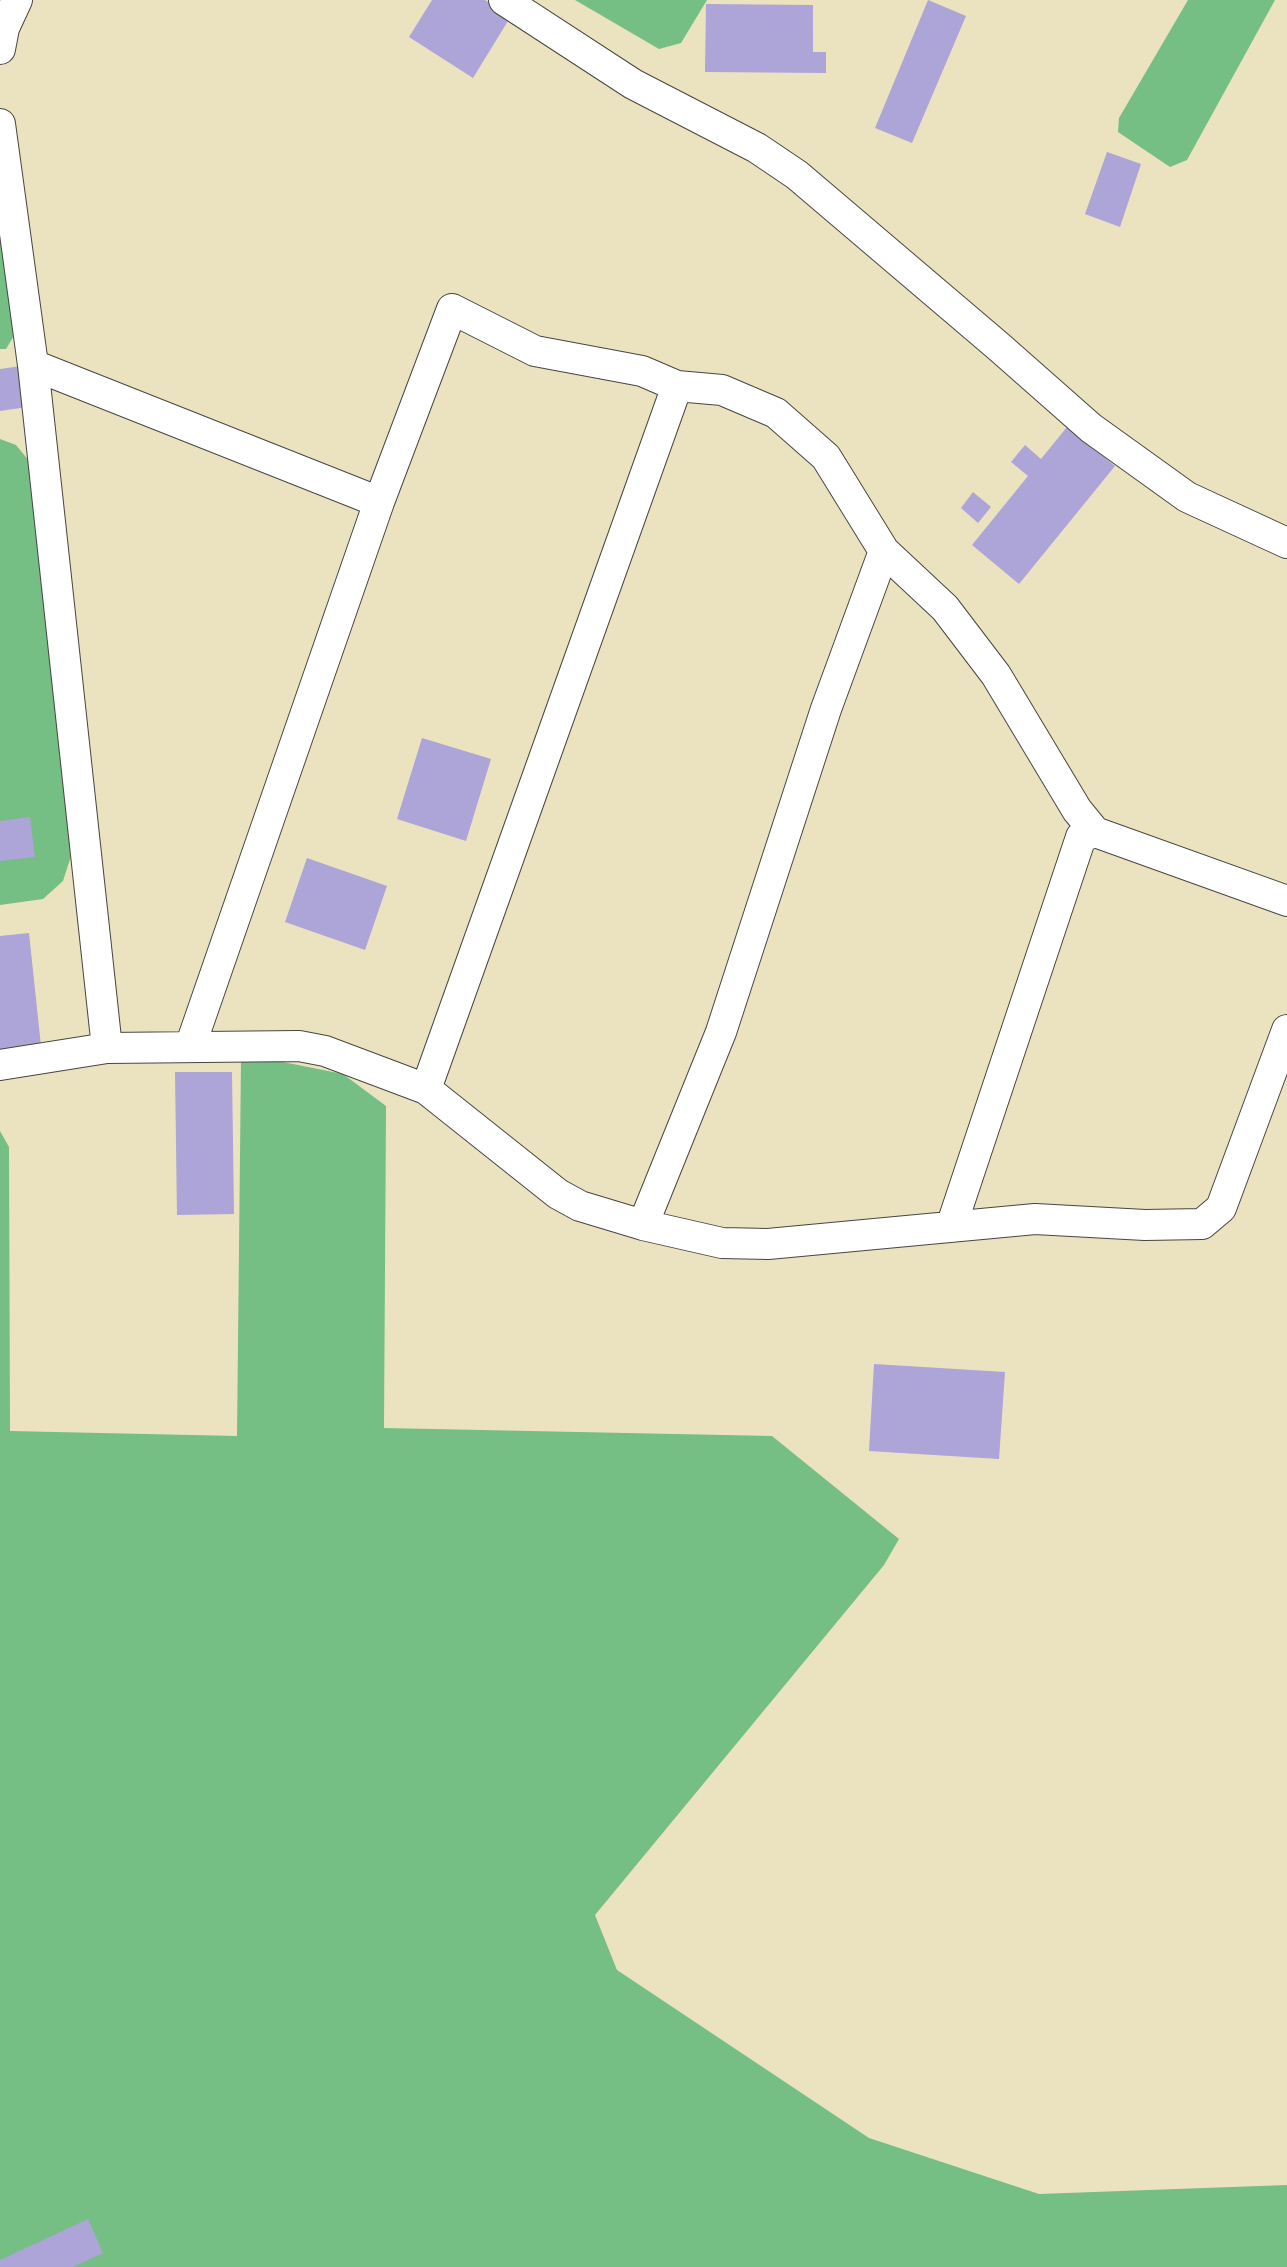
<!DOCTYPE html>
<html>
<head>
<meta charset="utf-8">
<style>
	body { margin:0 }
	canvas { display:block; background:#ebe2c0 }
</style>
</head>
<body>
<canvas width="1287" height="2267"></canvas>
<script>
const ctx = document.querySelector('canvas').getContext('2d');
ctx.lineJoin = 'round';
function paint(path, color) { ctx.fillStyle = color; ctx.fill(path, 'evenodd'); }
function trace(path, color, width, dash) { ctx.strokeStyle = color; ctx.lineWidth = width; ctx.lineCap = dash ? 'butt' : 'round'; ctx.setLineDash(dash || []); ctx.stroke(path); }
const forest = new Path2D(`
	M575 0H707L681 43 659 49Z
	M1188 0H1275L1187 160 1170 167 1118 132 1119 118Z
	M0 222 15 334 6 349H0Z
	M0 439 16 445 30 462 72 853 63 881 43 899 0 905Z
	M273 1060 343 1074 386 1106 384 1428 772 1436 899 1539 884 1565 595 1915 617 1970 869 2138 1039 2194 1287 2185V2267H0V1131L9 1147 10 1431 237 1436 241 1061Z`);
const building = new Path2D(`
	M432 0H485L511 16 473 78 409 37Z
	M928 0 966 16 912 143 875 128Z
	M706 4 813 5V52H826V73L705 72Z
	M1107 152 1141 164 1120 227 1085 214Z
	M21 366 27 407 0 411V369Z
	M1067 427 1115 466 1019 584 972 545 1028 476 1011 462 1025 445 1041 459Z
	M973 492 991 507 978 523 961 508Z
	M422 738 491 759 466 841 397 819Z
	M30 817 35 857 0 861V821Z
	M307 858 387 886 365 950 285 922Z
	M29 933 41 1046 0 1050V936Z
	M175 1072H232L234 1214 177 1215Z
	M874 1364 1005 1372 999 1459 869 1451Z
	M88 2219 103 2253 73 2267H0V2260Z`);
const street = new Path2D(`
	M504 0 633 84 757 148 797 175 998 346 1091 428 1187 497 1287 543
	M0 49 4 28 17 0
	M0 124 33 365 107 1048
	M33 365 379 502
	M677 386 722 390 776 413 826 457 884 551 945 608 996 675 1077 810 1095 832
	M190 1047 379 502 452 309 535 351 642 371 677 386 426 1089
	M0 1065 107 1048 299 1046 325 1051 426 1089 558 1194 580 1206 643 1225 722 1243 768 1244 1035 1219 1145 1225 1202 1224 1221 1208 1287 1030
	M643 1225 721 1032 826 709 884 551
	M951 1227 1081 837 1095 832 1287 901`);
paint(forest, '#75be84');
paint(building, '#ada4d7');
trace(street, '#484641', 32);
trace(street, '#fff', 30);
</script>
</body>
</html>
